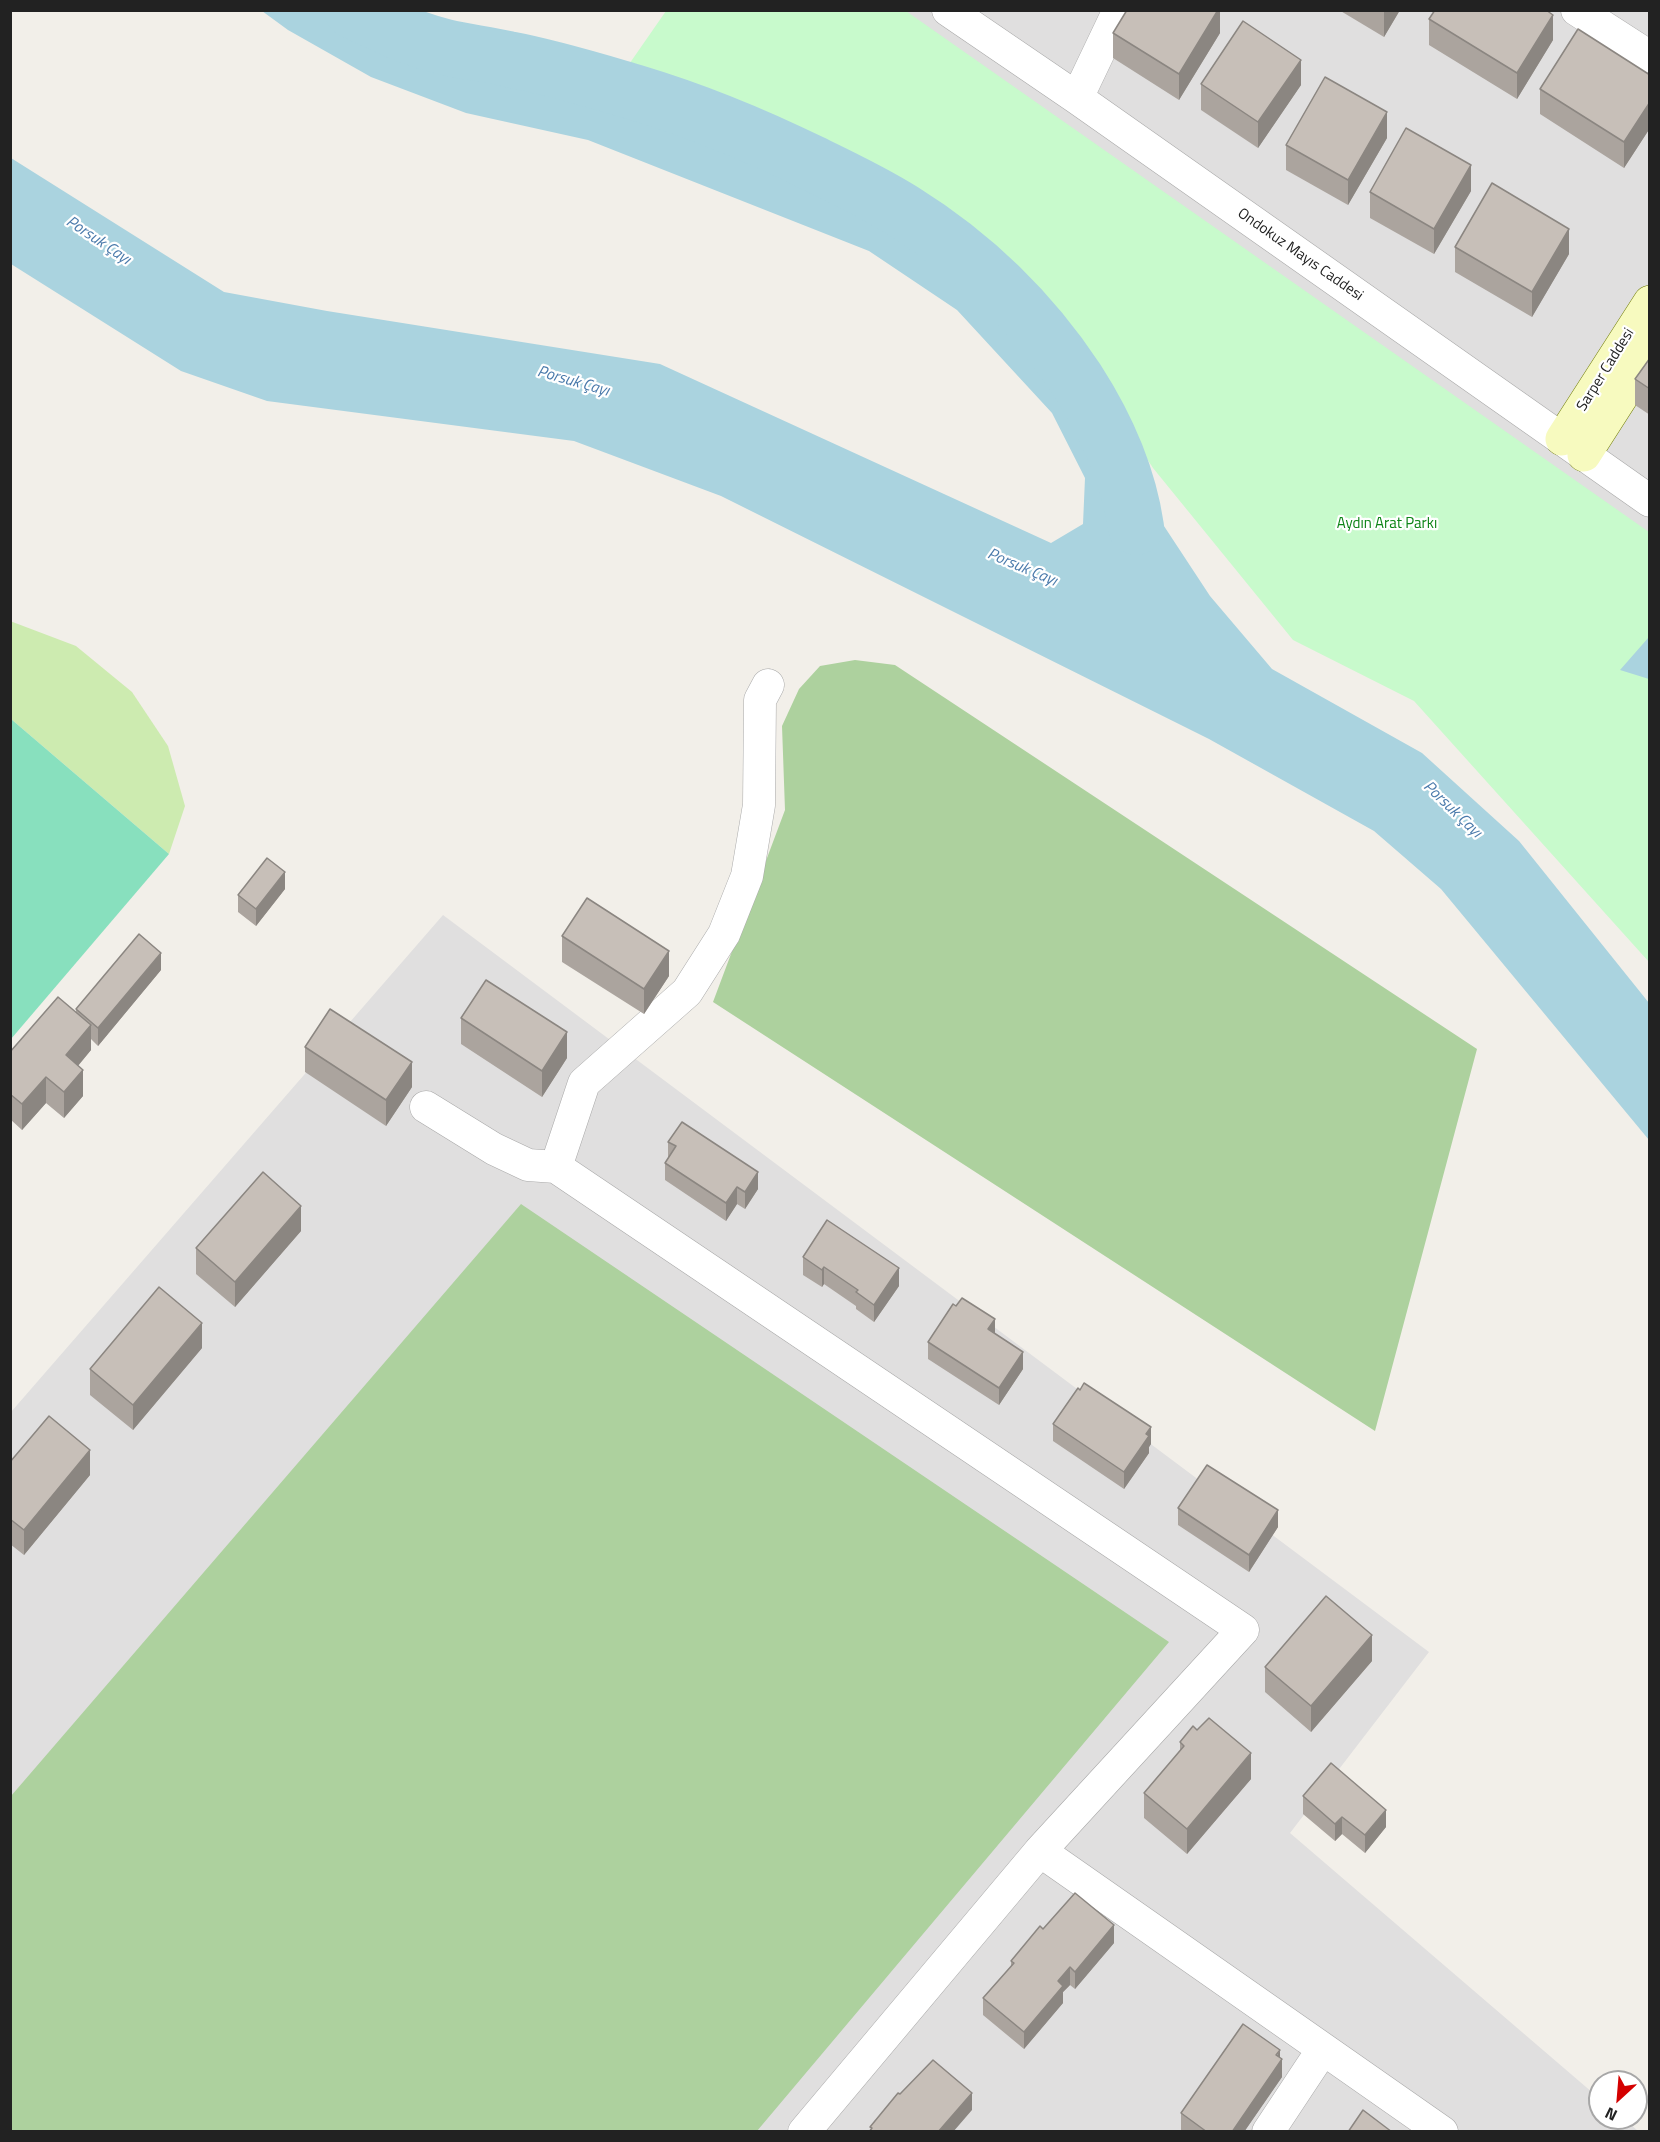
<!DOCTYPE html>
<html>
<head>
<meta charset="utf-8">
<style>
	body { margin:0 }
	#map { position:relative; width:1660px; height:2142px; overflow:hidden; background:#f2efe9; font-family:"Titillium Web",sans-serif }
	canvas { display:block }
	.frame { position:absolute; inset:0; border:12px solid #222; pointer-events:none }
	.north { position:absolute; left:1588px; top:2070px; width:60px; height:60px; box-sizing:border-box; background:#fff; border:2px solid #a7a7a7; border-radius:50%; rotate:206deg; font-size:16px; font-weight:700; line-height:24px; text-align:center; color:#222 }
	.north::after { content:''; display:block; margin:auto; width:21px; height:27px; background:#d40000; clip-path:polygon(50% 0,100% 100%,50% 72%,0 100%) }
</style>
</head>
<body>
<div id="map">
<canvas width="1660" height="2142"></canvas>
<div class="frame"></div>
<div class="north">N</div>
</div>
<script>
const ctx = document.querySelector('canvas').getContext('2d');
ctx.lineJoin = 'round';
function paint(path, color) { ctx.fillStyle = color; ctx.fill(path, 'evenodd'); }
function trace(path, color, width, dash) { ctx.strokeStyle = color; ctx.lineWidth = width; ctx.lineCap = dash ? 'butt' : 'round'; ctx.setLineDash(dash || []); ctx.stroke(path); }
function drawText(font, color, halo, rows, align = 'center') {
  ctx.font = font + ' "Titillium Web",sans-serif'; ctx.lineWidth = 4.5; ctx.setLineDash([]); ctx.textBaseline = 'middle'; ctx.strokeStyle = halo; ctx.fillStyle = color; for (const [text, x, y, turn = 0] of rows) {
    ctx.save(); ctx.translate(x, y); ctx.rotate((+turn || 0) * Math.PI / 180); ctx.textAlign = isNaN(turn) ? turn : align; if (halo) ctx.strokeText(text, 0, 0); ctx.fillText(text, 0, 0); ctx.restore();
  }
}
const residential = new Path2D(`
	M873 11H1649V549Z
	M443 915 1429 1652 1290 1833 1600 2099V2118H1623L1638 2131 11 2132V1412Z`);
const grass = new Path2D(`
	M10 621 76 646 132 692 168 746 185 806 169 854 11 719Z`);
const forest = new Path2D(`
	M855 660 895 665 1477 1049 1375 1431 713 1002 785 810 782 726 799 689 820 666Z
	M521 1204 1169 1642 757 2131H11V1796Z`);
const park = new Path2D(`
	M666 11H906L1649 532V962L1414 701 1293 640 1153 468 1038 294 855 167 625 70Z`);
const pitch = new Path2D(`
	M11 719 169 854 11 1039Z`);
const water = new Path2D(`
	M262 11H327L350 27 441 69 597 102 867 209 950 260 1043 342 1210 596 1272 669 1422 753 1519 841 1649 1003V1140L1441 889 1374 831 1209 739 721 496 574 441 267 401 181 371 11 264V158L224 292 327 311 660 364 1051 543 1083 524 1085 478 1052 413 957 310 869 251 588 140 466 113 371 77 288 30Z
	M1649 637V679L1620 670Z`);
const river = new Path2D(`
	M352 10C382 25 412 39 445 47 466 52 487 54 508 59 551 67 593 80 634 92 694 110 753 134 810 162 841 177 873 192 903 211 972 254 1032 312 1077 380 1106 425 1128 473 1136 527`);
const minor = new Path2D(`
	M948 10 1077 98 1650 501
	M1577 10 1650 57
	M1077 98 1119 10
	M426 1107 494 1149 528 1165 556 1167 1243 1630 1040 1851 804 2132
	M556 1167 584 1083 687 992 724 934 747 876 759 805 760 700 768 685
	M1040 1851 1442 2132
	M1268 2132 1323 2049`);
const secondary = new Path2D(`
	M1562 439 1650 302
	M1584 455 1650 352`);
const wall = new Path2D(`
	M1220 10V33L1179 100 1113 58V33Z
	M1339 10H1400L1384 37Z
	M1429 19 1553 40 1517 99 1429 45Z
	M1650 75V128L1624 168 1540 114V89Z
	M1201 84 1301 85 1258 148 1201 110Z
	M1387 138 1348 205 1286 170V145Z
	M1471 191 1434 254 1370 218V192Z
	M1455 247 1569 254 1532 317 1455 272Z
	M1650 358V415L1635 405V379Z
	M285 889 256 926 238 912V895Z
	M562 936 669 976 644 1014 562 962Z
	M161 970 98 1046 91 1039V1050L78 1066 83 1096 64 1118 46 1103 22 1130 10 1119V1052L76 1012V1009Z
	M461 1018 567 1058 542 1097 461 1044Z
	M305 1047 412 1087 386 1126 305 1072Z
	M668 1142 758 1189 745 1209 737 1204 726 1221 665 1180V1163L668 1158Z
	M301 1231 235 1307 196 1274V1248Z
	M803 1257 899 1286 874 1322 856 1309V1306L824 1284 822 1287 803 1275Z
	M995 1333 1023 1369 999 1405 928 1359V1342Z
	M202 1348 133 1430 90 1395V1369Z
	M1053 1424 1151 1444 1149 1447V1453L1124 1489 1053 1441Z
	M10 1462 90 1475 24 1555 10 1544Z
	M1178 1508 1278 1527 1249 1572 1178 1525Z
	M1372 1661 1311 1732 1265 1692V1667Z
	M1197 1730 1251 1779 1187 1854 1144 1818V1793L1180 1751V1742Z
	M1303 1796 1386 1827 1365 1853 1342 1834 1335 1841 1303 1814Z
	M1043 1929 1114 1943 1075 1989 1070 1985 1063 1992V2003L1024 2049 983 2015V1998L1011 1966V1961Z
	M1280 2058 1282 2077 1244 2132H1183L1181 2130V2113Z`);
const shadedWall = new Path2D(`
	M1218 10H1220V33L1179 100V74Z
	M1385 10H1400L1384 37V12Z
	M1553 15V40L1517 99V73Z
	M1301 60V85L1258 148V122Z
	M1650 102V128L1624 168V142Z
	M1387 112V138L1348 205V180Z
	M1471 165V191L1434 254V229Z
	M1569 229V254L1532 317V292Z
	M285 872V889L256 926V909Z
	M669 951V976L644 1014V989Z
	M161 953V970L98 1046V1028Z
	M91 1025V1050L66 1080V1055Z
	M567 1032V1058L542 1097V1071Z
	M412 1062V1087L386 1126V1100Z
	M83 1070V1096L64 1118V1092Z
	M46 1077V1103L22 1130V1104Z
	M758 1172V1189L745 1209V1192Z
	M737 1187V1204L726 1221V1203Z
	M301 1206V1231L235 1307V1282Z
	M824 1267V1284L822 1287V1270Z
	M899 1268V1286L874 1322V1305Z
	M995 1319V1336L988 1329Z
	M202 1323V1348L133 1430V1405Z
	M1023 1352V1369L999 1405V1388Z
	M1151 1427V1444L1149 1447V1453L1124 1489V1472L1146 1434Z
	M90 1450V1475L24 1555V1530Z
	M1278 1510V1527L1249 1572V1555Z
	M1372 1635V1661L1311 1732V1706Z
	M1251 1753V1779L1187 1854V1829Z
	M1386 1810V1827L1365 1853V1835Z
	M1342 1817V1834L1335 1841V1824Z
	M1114 1925V1943L1075 1989V1972Z
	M1070 1967V1985L1063 1992V2003L1024 2049V2032L1058 1981Z
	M1280 2050V2062L1282 2059V2077L1244 2132H1232Z
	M972 2093V2110L953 2132H938Z`);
const building = new Path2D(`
	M1127 10H1218L1179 74 1113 33Z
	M1435 10H1546L1553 15 1517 73 1429 19Z
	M1243 21 1301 60 1258 122 1201 84Z
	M1578 29 1650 75V102L1624 142 1540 89Z
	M1325 77 1387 112 1348 180 1286 145Z
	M1406 128 1471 165 1434 229 1370 192Z
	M1492 183 1569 229 1532 292 1455 247Z
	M1650 358V389L1635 379Z
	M267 858 285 872 256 909 238 895Z
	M587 898 669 951 644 989 562 936Z
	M139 934 161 953 98 1028 76 1009Z
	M486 980 567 1032 542 1071 461 1018Z
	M58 997 91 1025 66 1055 83 1070 64 1092 46 1077 22 1104 10 1094V1052Z
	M330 1009 412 1062 386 1100 305 1047Z
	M682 1122 758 1172 745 1192 737 1187 726 1203 665 1163 676 1146 668 1142Z
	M263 1172 301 1206 235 1282 196 1248Z
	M827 1220 899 1268 874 1305 856 1292 858 1290 824 1267 822 1270 803 1257Z
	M159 1287 202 1323 133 1405 90 1369Z
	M962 1298 995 1319 988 1329 1023 1352 999 1388 928 1342 953 1304 956 1306Z
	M1084 1383 1151 1427 1146 1434 1149 1436 1124 1472 1053 1424 1078 1388 1080 1390Z
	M49 1416 90 1450 24 1530 10 1519V1462Z
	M1207 1465 1278 1510 1249 1555 1178 1508Z
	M1326 1596 1372 1635 1311 1706 1265 1667Z
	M1209 1718 1251 1753 1187 1829 1144 1793 1184 1746 1180 1742 1193 1726 1197 1730Z
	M1331 1763 1386 1810 1365 1835 1342 1817 1335 1824 1303 1796Z
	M1075 1893 1114 1925 1075 1972 1070 1967 1058 1981 1063 1986 1024 2032 983 1998 1014 1963 1011 1961 1040 1926 1043 1929Z
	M1243 2024 1280 2050 1276 2055 1282 2059 1232 2132H1207L1181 2113Z
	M933 2060 972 2093 938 2132H869L872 2128 870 2127 898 2093 900 2094Z
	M1363 2110 1392 2132H1348Z`);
const streetNames = [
	["Ondokuz Mayıs Caddesi",1300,255,35],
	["Sarper Caddesi",1606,370,-58]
];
const parkNames = [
	["Aydın Arat Parkı",1387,524]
];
const waterNames = [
	["Porsuk Çayı",98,241,34],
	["Porsuk Çayı",573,382,16],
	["Porsuk Çayı",1022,568,23],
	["Porsuk Çayı",1452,810,44]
];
paint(residential, '#e0dfdf');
paint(grass, '#cdebb0');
paint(forest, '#add19e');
paint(park, '#c8facc');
paint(pitch, '#88e0be');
paint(water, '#aad3df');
trace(river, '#aad3df', 56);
trace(minor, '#a9a9a9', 33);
trace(secondary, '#707d05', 34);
trace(minor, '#fff', 32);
trace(secondary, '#f7fabf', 33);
paint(wall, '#aba49e');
paint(shadedWall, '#8b8681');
paint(building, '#c7bfb8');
trace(building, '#8b8681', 1.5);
drawText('15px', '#222', '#fff', streetNames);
drawText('15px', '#0c8416', '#fff', parkNames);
drawText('italic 16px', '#4a7aab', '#fff', waterNames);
</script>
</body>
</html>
